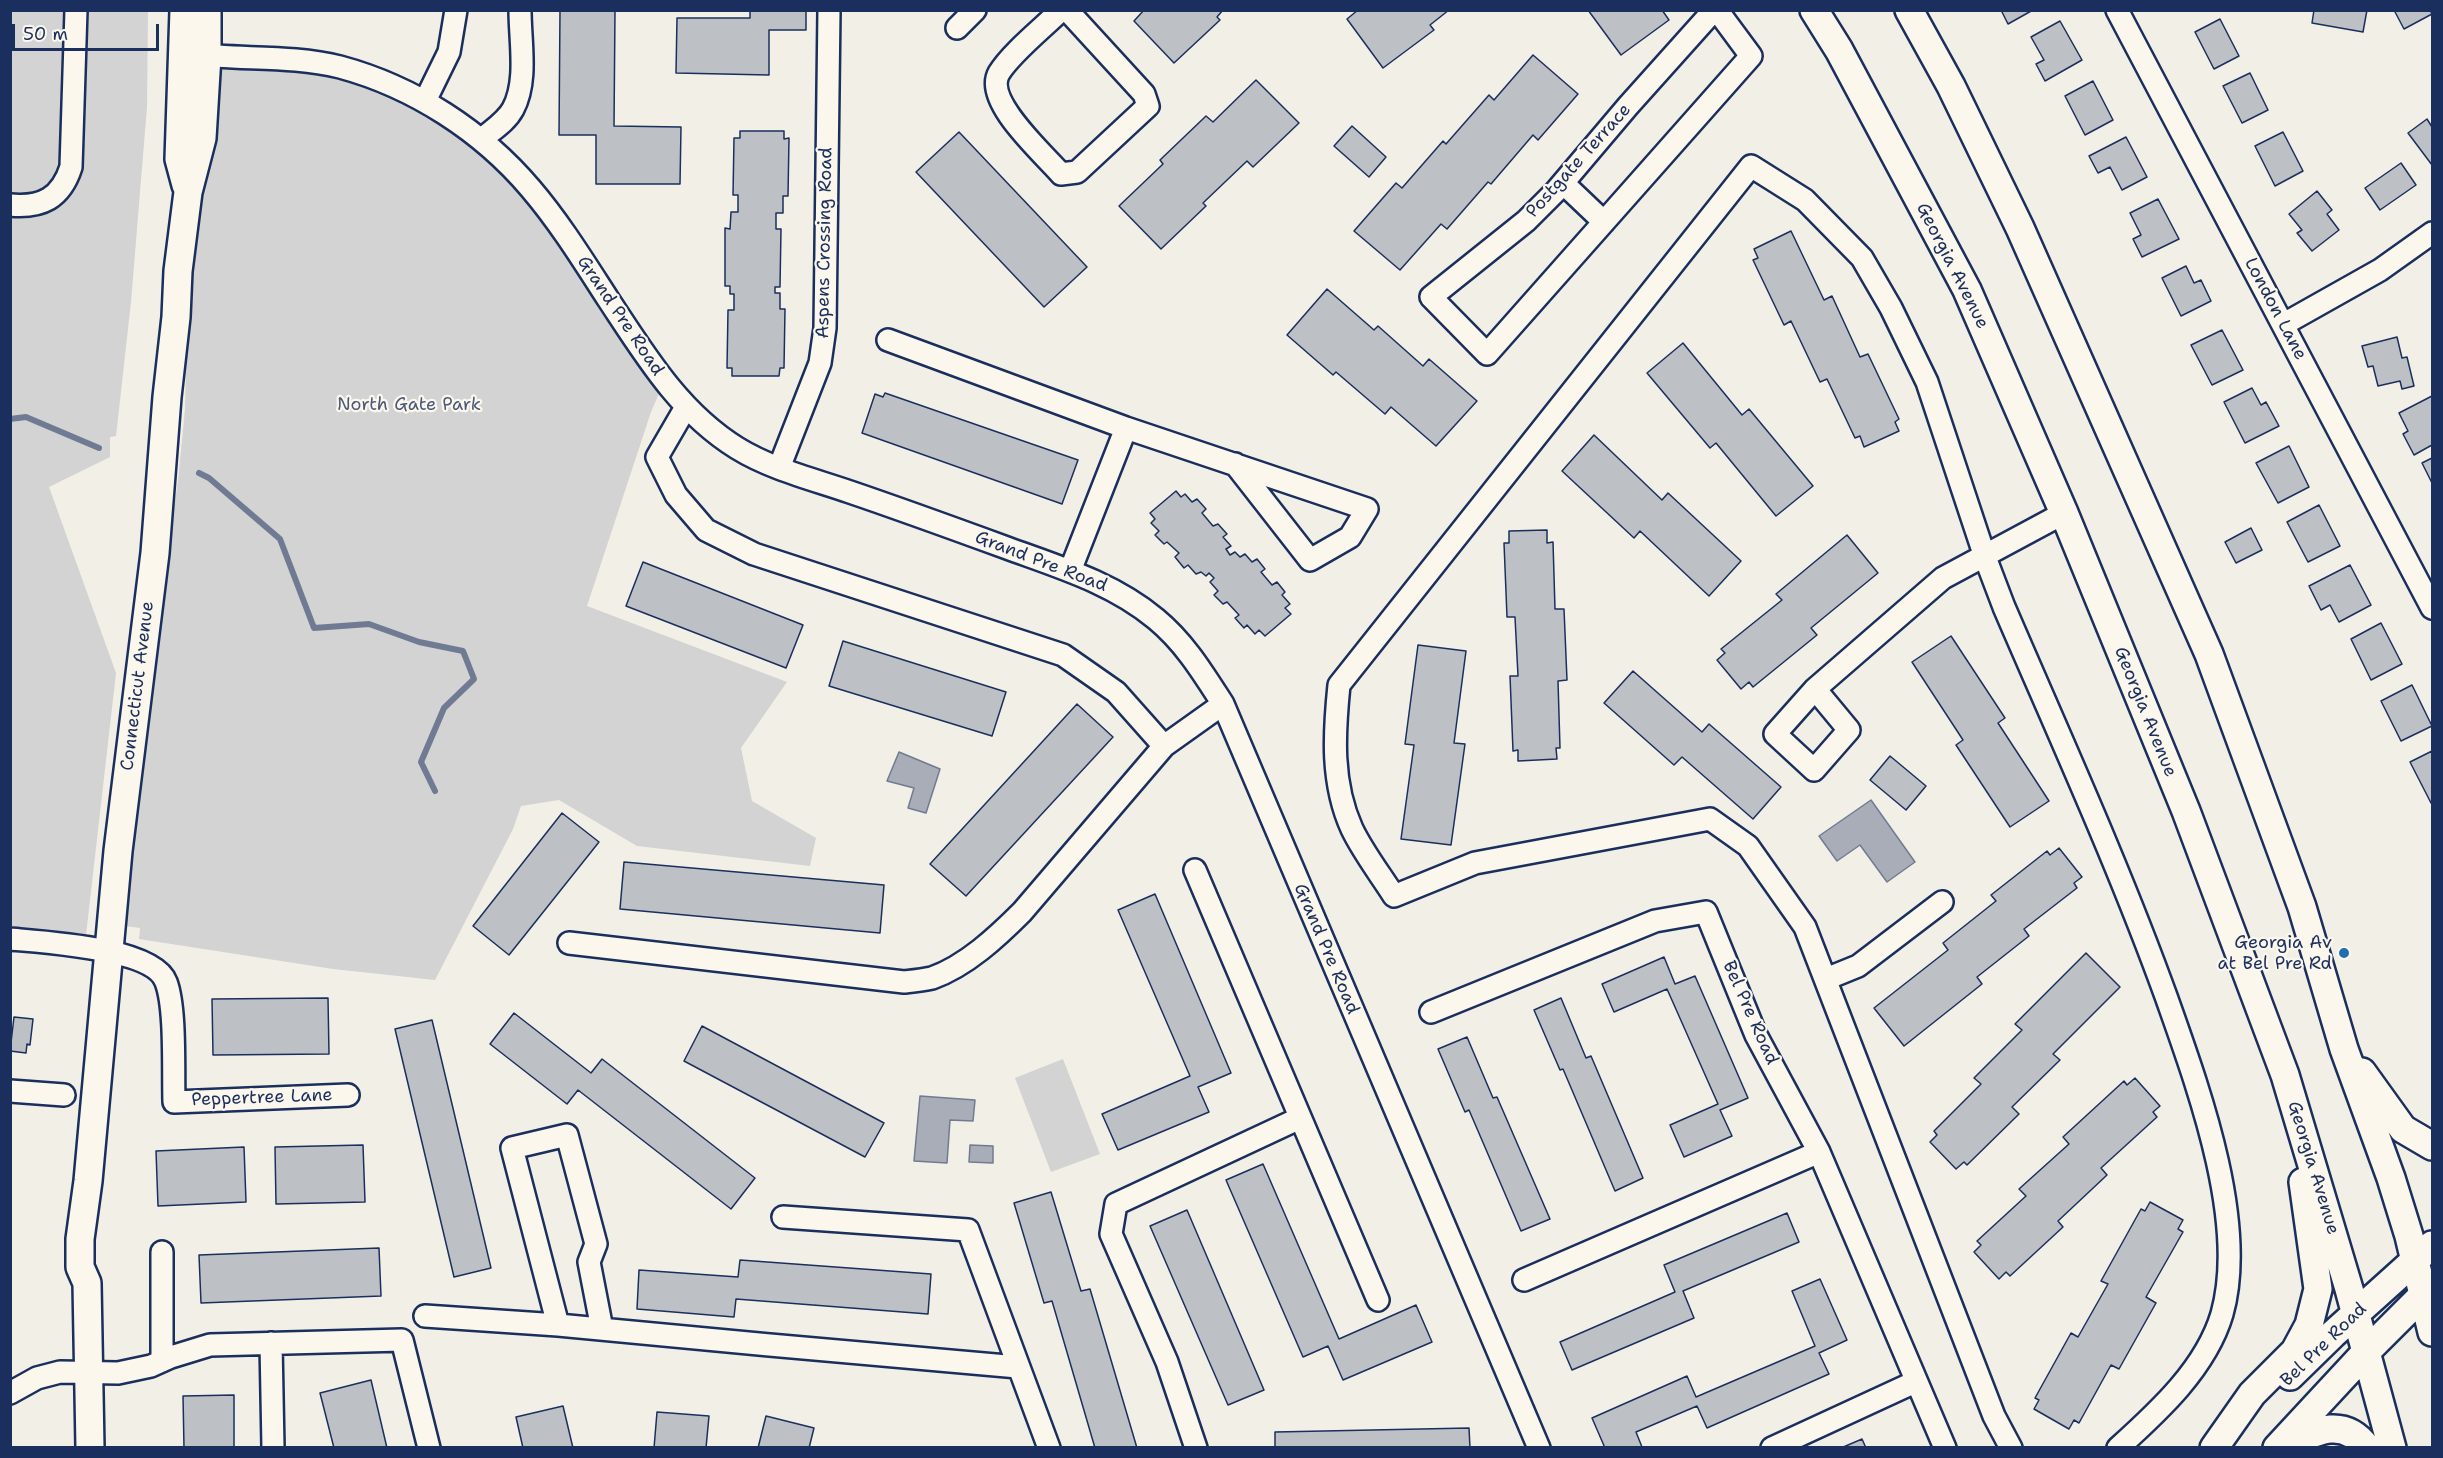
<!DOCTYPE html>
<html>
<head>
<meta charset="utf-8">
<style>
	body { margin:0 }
	#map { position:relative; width:2443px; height:1458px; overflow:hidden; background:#f2efe6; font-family:"Shantell Sans",sans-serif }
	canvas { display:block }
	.frame { position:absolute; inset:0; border:12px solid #1b2f5e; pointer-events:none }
	.scale { position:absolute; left:12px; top:24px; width:147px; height:27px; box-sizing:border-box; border:3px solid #1b2f5e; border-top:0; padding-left:8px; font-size:18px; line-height:21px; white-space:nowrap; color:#1b2f5e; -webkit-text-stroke:4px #fbf7ec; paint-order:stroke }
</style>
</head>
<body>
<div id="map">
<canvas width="2443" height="1458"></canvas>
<div class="frame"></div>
<div class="scale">50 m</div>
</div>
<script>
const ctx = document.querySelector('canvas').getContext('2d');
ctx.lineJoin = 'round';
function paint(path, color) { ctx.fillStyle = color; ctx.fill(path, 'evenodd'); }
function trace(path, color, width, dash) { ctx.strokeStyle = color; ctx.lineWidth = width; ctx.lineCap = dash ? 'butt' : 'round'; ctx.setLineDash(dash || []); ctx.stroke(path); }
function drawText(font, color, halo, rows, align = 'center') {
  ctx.font = font + ' "Shantell Sans",sans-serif'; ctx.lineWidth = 4.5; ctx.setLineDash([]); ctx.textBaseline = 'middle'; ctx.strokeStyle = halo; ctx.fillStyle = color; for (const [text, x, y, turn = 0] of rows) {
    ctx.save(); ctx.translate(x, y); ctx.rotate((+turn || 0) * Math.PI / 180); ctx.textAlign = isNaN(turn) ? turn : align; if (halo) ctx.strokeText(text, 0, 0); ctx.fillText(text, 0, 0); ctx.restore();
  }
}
const green = new Path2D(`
	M11 11H148L147 107 131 302 116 436 110 437V457L49 487 116 673 86 935 11 926Z
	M207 56 339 67 482 139 664 382 651 412 587 606 787 682 741 748 752 801 816 838 810 866 637 846 559 800 521 806 513 829 435 980 333 969 139 939 140 928 110 924 178 481 185 409 187 321 199 202Z
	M1063 1059 1100 1154 1051 1172 1015 1078Z`);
const water = new Path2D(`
	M899 752 940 769 926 813 908 808 914 788 887 781Z
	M1871 800 1915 862 1887 882 1860 845 1837 861 1819 836Z
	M920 1096 975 1100 973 1121 950 1120 947 1163 914 1161Z
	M970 1145 993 1146V1163L969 1162Z`);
const stream = new Path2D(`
	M10 419 26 417 99 448
	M199 473 209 478 280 539 314 628 369 624 419 642 463 651 474 679 444 708 421 762 435 791`);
const building = new Path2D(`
	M560 10H615L614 126 681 127 680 184H596V135H559Z
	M750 10H806V30H769V75L676 73 677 18H750Z
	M1144 10H1223L1217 17 1220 20 1174 63 1134 21Z
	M1358 10H1449L1430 25 1434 30 1383 68 1347 19Z
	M1588 10H1662L1669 20 1621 55Z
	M2001 10H2033L2008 24Z
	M2314 10H2367L2363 32 2312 23Z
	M2394 10H2430L2432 14 2404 29Z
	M2220 19 2239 56 2214 69 2195 32Z
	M2060 21 2082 60 2045 81 2036 64 2044 60 2031 37Z
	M1533 55 1578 94 1538 140 1533 135 1491 184 1488 182 1447 229 1441 224 1400 270 1354 231 1396 183 1402 188 1443 141 1446 144 1489 95 1494 100Z
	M2250 73 2268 110 2242 123 2223 86Z
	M1256 80 1299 123 1253 167 1247 161 1203 203 1206 206 1161 249 1119 206 1163 164 1160 160 1206 116 1213 122Z
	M2093 81 2113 120 2085 135 2065 96Z
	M2427 119 2432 127V165L2408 133Z
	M1352 126 1386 157 1369 177 1334 146Z
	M740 131H784V139L789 138 788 196H783V213H776V229H781L780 287H775V293H780V309H785L784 368H780L779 376H732V368H727L728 310H734V294H730V286H725V228L730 229 731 212H738V195H733L734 138H740Z
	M959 132 1087 267 1044 307 916 172Z
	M2283 132 2303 171 2275 186 2255 146Z
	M2126 137 2147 177 2122 190 2110 167 2098 173 2089 156Z
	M2401 163 2416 185 2380 210 2365 188Z
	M2317 191 2332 210 2327 214 2339 230 2312 251 2297 233 2302 230 2289 214Z
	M2158 199 2179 239 2142 257 2133 239 2141 235 2130 213Z
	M1791 231 1824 300 1832 296 1860 357 1868 354 1899 419 1895 422 1899 431 1864 447 1860 436 1855 438 1827 379 1820 382 1791 321 1784 325 1753 260 1758 258 1754 249Z
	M2186 266 2194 283 2201 280 2211 301 2181 316 2162 278Z
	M1327 289 1374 330 1378 326 1423 366 1429 359 1477 401 1436 446 1391 407 1385 414 1336 372 1333 375 1287 335Z
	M2222 330 2243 370 2212 385 2191 345Z
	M2397 337 2402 358 2407 357 2414 386 2402 389 2400 381 2378 386 2373 366 2368 367 2362 346Z
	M1683 343 1742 415 1749 409 1813 486 1776 516 1716 443 1710 448 1647 373Z
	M2252 388 2261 405 2266 402 2279 426 2245 443 2224 402Z
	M885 393 1078 460 1062 504 862 433 875 394 883 397Z
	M2432 396V445L2414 455 2403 434 2408 431 2399 413Z
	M1594 435 1662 500 1668 493 1741 561 1709 596 1640 531 1634 538 1562 471Z
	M2289 446 2309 487 2278 503 2256 463Z
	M2432 458V483L2422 463Z
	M1176 491 1181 497 1185 494 1192 502 1197 499 1206 509 1202 513 1213 526 1218 524 1227 534 1223 537 1231 546 1226 549 1230 555 1235 552 1240 557 1245 554 1252 562 1257 559 1265 569 1261 572 1272 585 1277 582 1285 592 1282 595 1290 604 1285 608 1291 614 1265 636 1259 630 1255 634 1247 625 1244 628 1235 618 1239 615 1227 602 1223 604 1214 595 1218 591 1210 582 1214 578 1209 573 1206 576 1201 572 1196 574 1188 565 1184 568 1175 557 1179 553 1167 542 1164 544 1155 535 1159 531 1151 523 1155 519 1150 513Z
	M2319 505 2340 546 2308 562 2287 522Z
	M2251 528 2262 550 2236 563 2225 542Z
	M1547 530V543L1553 542 1555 609H1564L1567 680 1558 681 1560 748H1556L1557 759 1518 761V750L1513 751 1510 676H1518L1515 617H1507L1504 543H1509V531Z
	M1847 535 1878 573 1811 628 1817 635 1753 687 1749 682 1741 689 1717 660 1725 653 1721 649 1782 600 1776 594Z
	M643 562 803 625 786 668 626 606Z
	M2350 565 2371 605 2339 622 2330 605 2321 610 2309 586Z
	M2381 623 2402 664 2371 680 2351 639Z
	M1951 636 2005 718 1998 723 2049 801 2010 827 1956 745 1963 740 1912 662Z
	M843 641 1006 692 992 736 829 686Z
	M1418 645 1466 651 1454 743 1465 744 1451 845 1401 839 1414 745 1405 744Z
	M1633 671 1702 732 1709 724 1781 787 1753 819 1682 757 1674 765 1604 703Z
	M2412 685 2432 726 2401 741 2381 701Z
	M1077 704 1113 737 966 896 930 864Z
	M2432 751V802L2431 803 2410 762Z
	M1890 756 1926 786 1906 810 1870 780Z
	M562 813 599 842 509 955 473 926Z
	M2059 848 2082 877 2074 883 2077 888 2024 929 2029 936 1977 977 1982 984 1904 1046 1874 1008 1948 950 1943 943 1996 901 1991 895 2047 851 2050 855Z
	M624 862 884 885 880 933 620 909Z
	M1155 894 1231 1073 1198 1087 1209 1112 1118 1150 1102 1114 1190 1076 1118 910Z
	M2086 953 2120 987 2053 1054 2060 1060 2012 1107 2019 1114 1967 1165 1964 1162 1956 1169 1930 1142 1937 1135 1934 1131 1981 1084 1974 1078 2022 1030 2015 1024Z
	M1664 957 1675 984 1695 976 1748 1098 1720 1110 1732 1136 1684 1157 1670 1125 1718 1104 1667 989 1614 1012 1602 984Z
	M328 998 329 1054 213 1055 212 999Z
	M1561 998 1586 1058 1591 1056 1643 1178 1615 1191 1563 1069 1560 1070 1534 1010Z
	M514 1013 591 1073 602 1059 755 1178 731 1209 578 1090 567 1104 490 1044Z
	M14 1017 33 1019 30 1045 27 1044 26 1053 10 1051Z
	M432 1020 491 1268 454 1277 395 1029Z
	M702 1026 884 1123 865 1157 684 1061Z
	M1467 1037 1493 1098 1497 1097 1550 1219 1521 1231 1469 1110 1465 1112 1438 1049Z
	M2135 1078 2160 1106 2153 1112 2157 1117 2101 1168 2107 1175 2058 1221 2063 1227 2010 1276 2006 1272 1999 1279 1974 1252 1981 1245 1977 1241 2026 1196 2019 1189 2069 1144 2063 1137 2124 1081 2127 1085Z
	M363 1145 365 1202 276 1204 275 1147Z
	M244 1147 246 1202 158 1206 156 1151Z
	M1263 1164 1339 1339 1416 1305 1432 1342 1343 1380 1328 1346 1303 1357 1226 1180Z
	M1051 1192 1081 1291 1090 1289 1137 1448H1095L1052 1301 1044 1303 1014 1203Z
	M2150 1202 2183 1220 2178 1229 2183 1232 2146 1297 2156 1303 2119 1369 2111 1365 2079 1423 2074 1420 2069 1429 2034 1409 2039 1400 2035 1398 2071 1333 2078 1337 2108 1284 2101 1281 2141 1209 2145 1211Z
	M1187 1210 1264 1390 1228 1405 1150 1226Z
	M1787 1213 1799 1242 1683 1291 1694 1318 1572 1370 1560 1342 1675 1292 1664 1265Z
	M379 1248 381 1296 201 1303 199 1255Z
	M740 1260 931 1274 928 1314 736 1299 734 1317 637 1309 639 1270 738 1277Z
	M1820 1279 1847 1340 1819 1353 1829 1374 1707 1428 1697 1406 1636 1432 1642 1447 1605 1448 1592 1418 1687 1376 1696 1397 1815 1346 1792 1291Z
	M371 1380 387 1448H334L320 1393Z
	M234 1395V1448H184L183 1396Z
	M563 1406 573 1448H523L516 1417Z
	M657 1412 709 1416 706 1448H654Z
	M766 1416 814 1428 809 1448H758Z
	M1469 1428 1470 1448H1275V1432Z
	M1862 1439 1866 1448H1841Z`);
const minor = new Path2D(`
	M1061 10C1044 27 1011 53 999 73 983 101 1044 154 1061 174L1077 172 1148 106 1144 94 1067 10
	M1714 10 1628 106 1556 191 1526 221 1431 297 1487 354 1751 56 1717 10
	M2117 10 2432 608
	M957 28 975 10
	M193 54C242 60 292 55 340 67 414 87 482 131 531 189 560 223 584 262 608 299 645 355 679 412 737 448 771 469 812 479 850 492 903 510 955 529 1007 548 1059 567 1113 583 1156 619 1185 643 1203 673 1223 704L1539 1448
	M425 101 449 52 456 10
	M482 139C492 130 506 122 513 109 528 81 520 42 520 10
	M1563 183 1604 222
	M10 205C42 208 61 198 71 167L76 10
	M2284 324 2380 270 2432 233
	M888 340 1126 428 1367 509 1350 537 1310 560 1235 464
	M686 407 657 457 676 495 706 530 754 554 1063 655 1116 692 1164 746
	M779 468 820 363 825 328 829 10
	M1070 571 1126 428
	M1815 689 1849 730 1814 770 1775 734 1815 689 1943 578 2064 513
	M1195 870 1378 1300
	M10 939C43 942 154 948 166 982 176 1008 173 1071 174 1102L348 1095
	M569 943 904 982C913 981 923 980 932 978 966 966 997 937 1022 912L1164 746 1223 704
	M1826 979 1858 966 1942 902
	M1431 1012 1655 921 1706 912 1756 1035 1819 1152 1945 1448
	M10 1091 64 1095
	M783 1217 968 1230 1049 1448
	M162 1252V1361
	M1524 1280 1819 1152
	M425 1316 558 1325
	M602 1329 589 1262 596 1244 567 1135 512 1148 558 1325C711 1340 865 1354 1018 1367
	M271 1343 273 1448
	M10 1393 37 1378 60 1372 118 1373 151 1366 171 1357 210 1345 402 1340 429 1448
	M1196 1448 1167 1362 1111 1234 1116 1204 1300 1118
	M1772 1448 1915 1382
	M2011 1448 1994 1416 1805 927 1748 846 1710 819 1475 863 1394 896C1380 874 1363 852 1352 829 1331 783 1334 734 1339 685L1751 166 1805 200 1862 258 1891 308 1927 382 1985 557 2004 607C2060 737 2119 866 2167 999 2198 1087 2248 1222 2222 1314 2206 1368 2159 1411 2118 1448`);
const major = new Path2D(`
	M184 10 179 159 186 185
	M1814 10 1839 50 1967 290 2064 513 2186 811 2285 1075 2349 1289 2392 1448
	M1909 10 1951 86 2020 228 2209 654 2302 907 2344 1049 2391 1178 2409 1236 2432 1332
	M2362 1072 2403 1129 2432 1146
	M2290 1376 2333 1334 2432 1245
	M2284 1446C2314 1432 2343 1415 2367 1448
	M90 1448 87 1283 80 1267V1239L88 1181 118 851 155 553 167 397 176 317 178 271 188 192 202 138 207 56V10
	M2214 1448 2252 1394 2295 1351 2309 1325 2318 1289 2303 1182
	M2277 1448 2367 1351 2432 1286`);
const markers = [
	[2344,953,6,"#1f6fb2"]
];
const streetNames = [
	["Postgate Terrace",1579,161,-48],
	["Aspens Crossing Road",825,243,-89],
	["Georgia Avenue",1952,266,63],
	["London Lane",2275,309,62],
	["Grand Pre Road",620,316,56],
	["Grand Pre Road",1041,562,21],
	["Connecticut Avenue",138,686,-83],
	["Georgia Avenue",2145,712,68],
	["Grand Pre Road",1326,949,67],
	["Bel Pre Road",1750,1013,66],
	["Peppertree Lane",262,1098,-2],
	["Georgia Avenue",2313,1168,73],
	["Bel Pre Road",2324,1345,-44]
];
const parkNames = [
	["North Gate Park",409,405]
];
const poiNames = [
	["Georgia Av",2332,943],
	["at Bel Pre Rd",2332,964]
];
paint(green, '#d2d3d2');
paint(water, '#a9adb7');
trace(water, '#707b93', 1.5);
trace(stream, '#707b93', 6);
paint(building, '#bdc0c4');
trace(building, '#1b2f5e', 1.5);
trace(minor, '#1b2f5e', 26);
trace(major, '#1b2f5e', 32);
trace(minor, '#fbf7ec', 21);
trace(major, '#fbf7ec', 27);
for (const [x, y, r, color] of markers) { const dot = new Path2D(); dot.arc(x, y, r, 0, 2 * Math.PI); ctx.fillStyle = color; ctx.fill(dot); trace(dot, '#fbf7ec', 2); }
drawText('18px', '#1b2f5e', '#fbf7ec', streetNames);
drawText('18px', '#49587b', '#fbf7ec', parkNames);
drawText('18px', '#1b2f5e', '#fbf7ec', poiNames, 'right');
</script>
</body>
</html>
